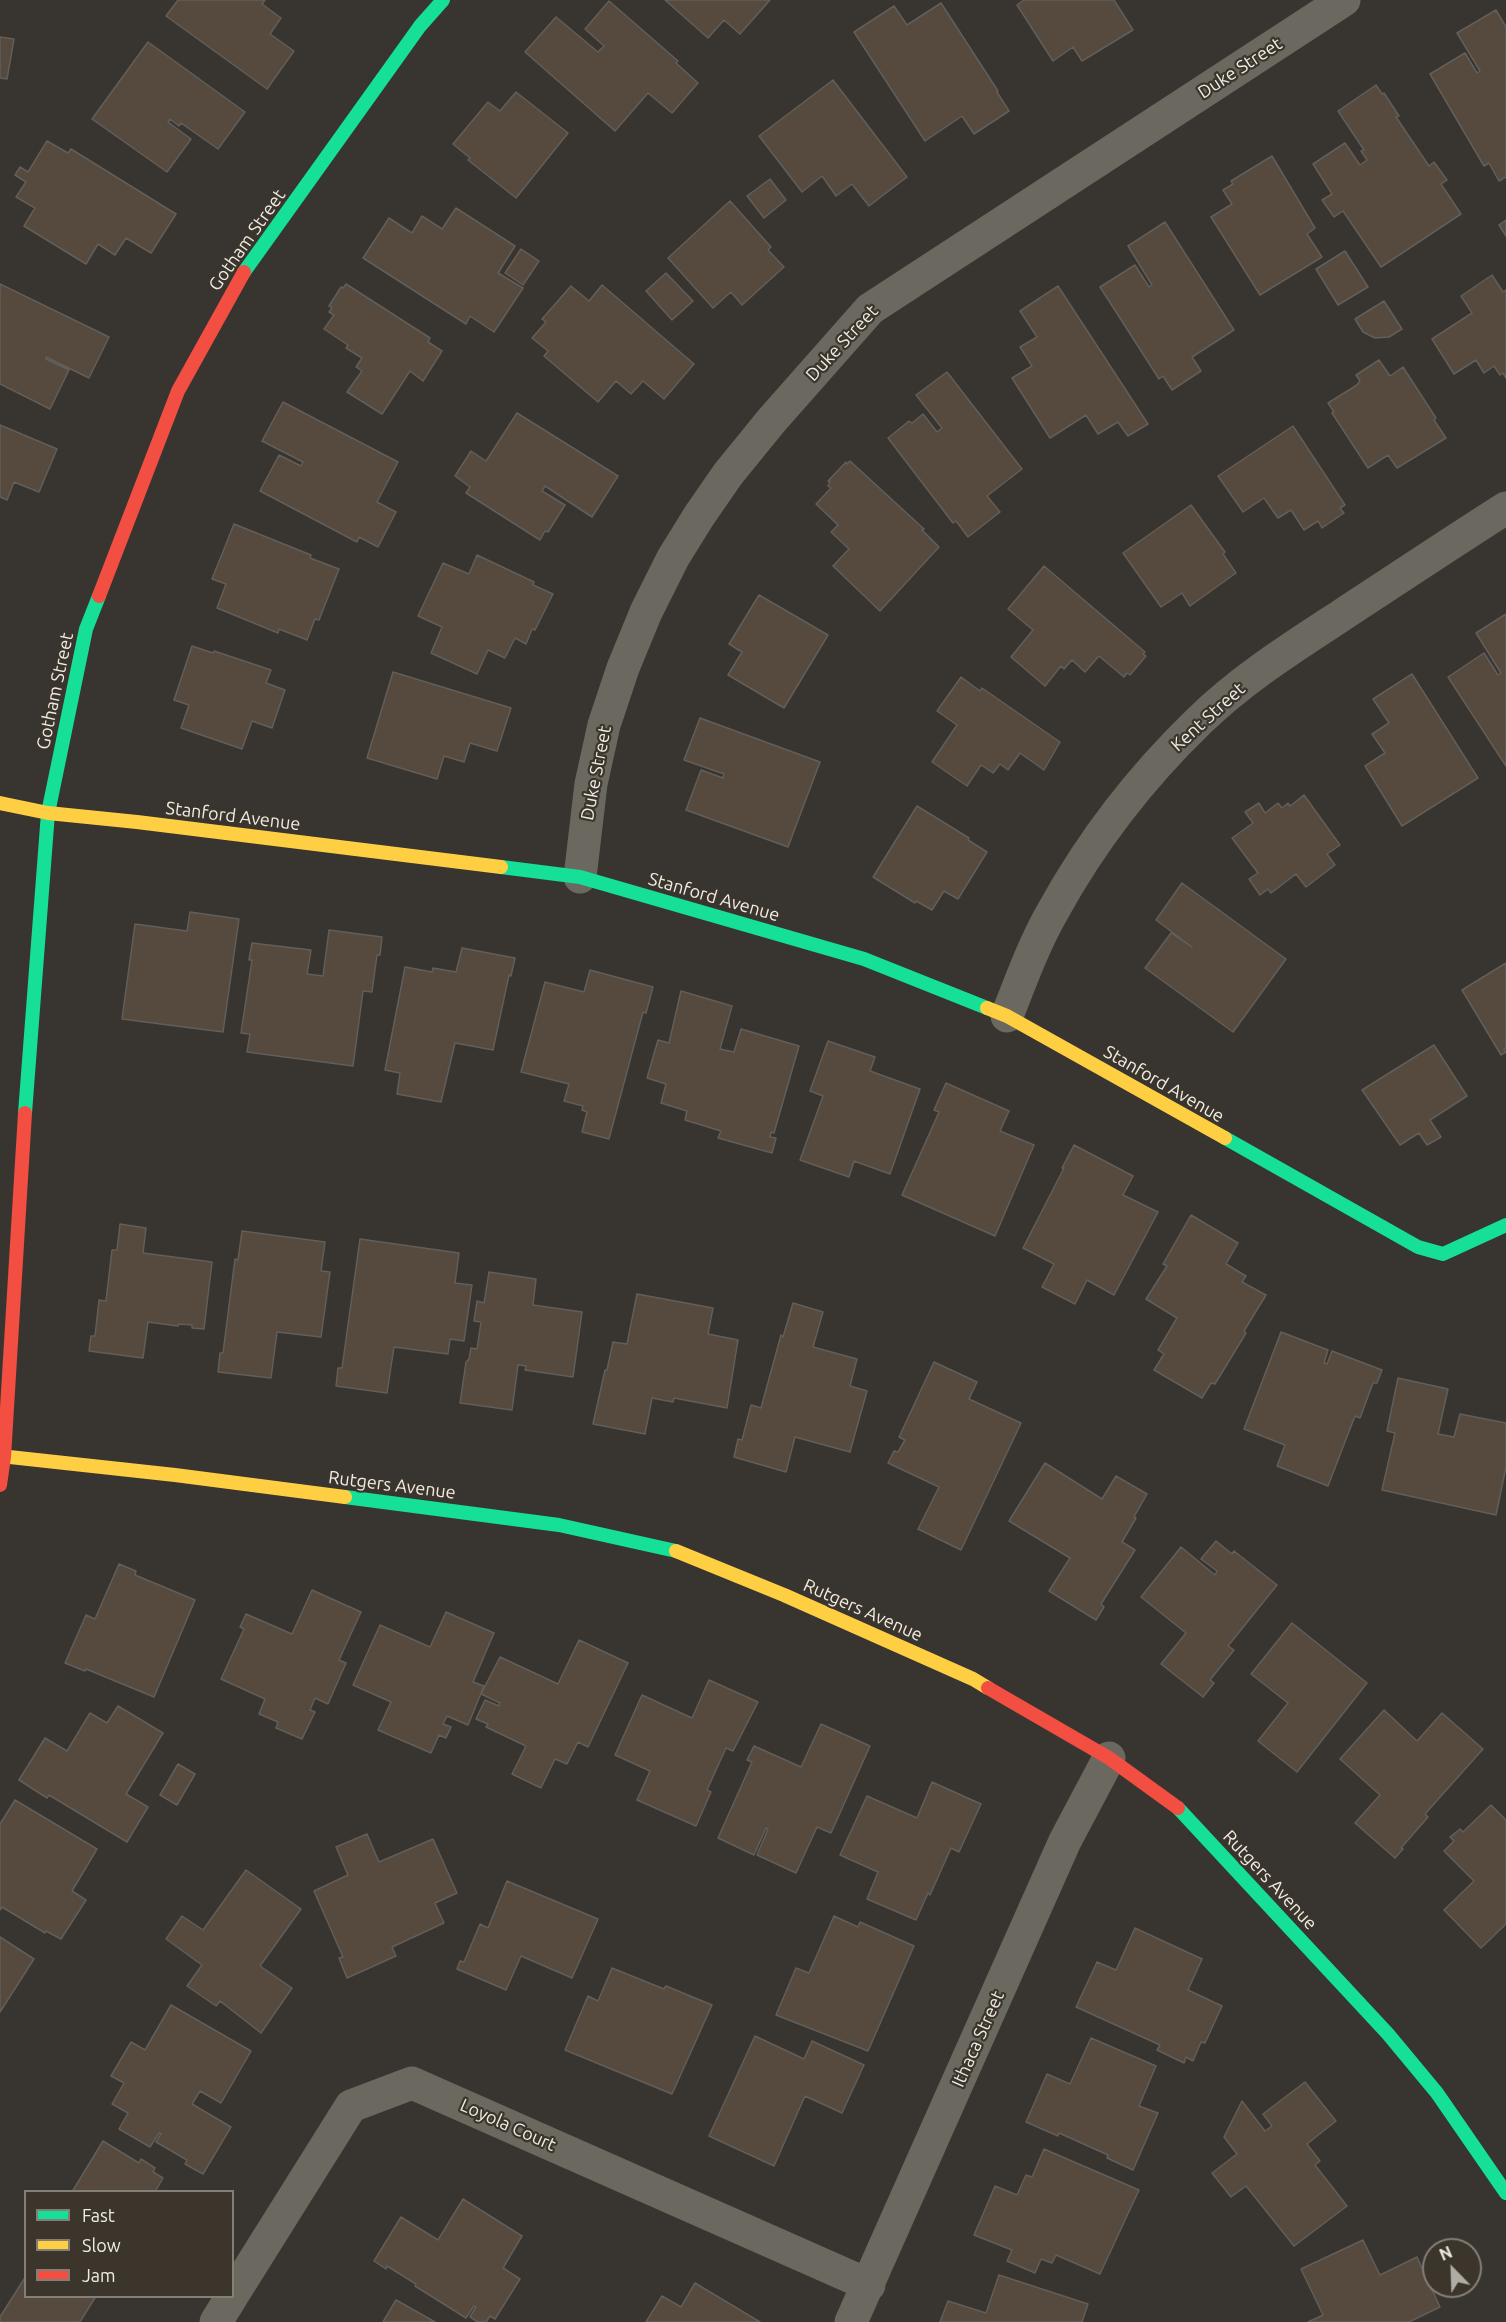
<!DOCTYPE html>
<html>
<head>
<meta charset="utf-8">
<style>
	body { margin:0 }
	#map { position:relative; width:1506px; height:2322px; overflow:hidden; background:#383430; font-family:Ubuntu,sans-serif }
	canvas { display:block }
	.legend { position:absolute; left:24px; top:2190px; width:210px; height:108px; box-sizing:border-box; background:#3b352c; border:2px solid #837e76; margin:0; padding:8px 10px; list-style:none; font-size:18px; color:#efece6 }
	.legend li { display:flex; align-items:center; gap:12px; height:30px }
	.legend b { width:30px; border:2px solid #837e76 }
	.north { position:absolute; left:1422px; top:2238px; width:60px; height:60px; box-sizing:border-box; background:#3b352c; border:2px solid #837e76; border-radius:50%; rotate:337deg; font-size:16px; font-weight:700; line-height:24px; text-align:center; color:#efece6 }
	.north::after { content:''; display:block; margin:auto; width:21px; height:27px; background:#afaca6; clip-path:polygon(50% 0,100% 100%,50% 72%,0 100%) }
</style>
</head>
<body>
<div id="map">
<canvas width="1506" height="2322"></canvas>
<ul class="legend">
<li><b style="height:8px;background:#16e098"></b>Fast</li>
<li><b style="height:8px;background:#ffcf43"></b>Slow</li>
<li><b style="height:8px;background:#f24e42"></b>Jam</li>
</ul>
<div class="north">N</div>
</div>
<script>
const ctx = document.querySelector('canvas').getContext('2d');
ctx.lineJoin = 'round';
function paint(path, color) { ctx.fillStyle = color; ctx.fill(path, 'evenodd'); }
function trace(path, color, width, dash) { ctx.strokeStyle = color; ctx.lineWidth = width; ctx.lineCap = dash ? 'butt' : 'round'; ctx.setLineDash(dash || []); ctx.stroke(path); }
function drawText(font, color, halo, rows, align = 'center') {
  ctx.font = font + ' Ubuntu,sans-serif'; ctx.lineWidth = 4.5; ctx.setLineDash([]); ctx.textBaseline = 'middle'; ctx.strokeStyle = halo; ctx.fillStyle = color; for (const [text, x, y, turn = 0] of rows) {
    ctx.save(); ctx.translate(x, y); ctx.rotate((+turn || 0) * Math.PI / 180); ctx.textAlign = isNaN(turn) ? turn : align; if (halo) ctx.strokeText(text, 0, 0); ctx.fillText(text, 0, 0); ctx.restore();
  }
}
const building = new Path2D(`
	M178 0H265L262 4 281 18 270 34 294 51 267 89 166 16Z
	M665 0H770L740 34 724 20 708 38Z
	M1024 0H1114L1133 30 1082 61 1073 47 1053 61 1017 5Z
	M609 1 678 61 676 63 698 83 672 113 648 93 615 131 525 52 556 17 598 52 604 46 585 29Z
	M941 3 998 91 997 92 1009 111 974 134 962 116 925 141 854 32 894 6 907 25Z
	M1496 10 1506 27V177L1499 181 1489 163 1484 166 1430 74 1465 53 1477 73 1480 71 1457 33Z
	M0 37 14 39 7 79 0 78Z
	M148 42 245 112 218 149 181 123 179 126 170 119 168 122 191 139 167 172 92 119Z
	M833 80 907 177 869 206 852 184 836 196 822 176 802 192 759 136Z
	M1376 85 1382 94 1384 93 1399 116 1396 117 1429 166 1434 162 1447 180 1441 184 1461 214 1381 267 1343 211 1334 217 1322 200 1332 194 1313 164 1345 143 1360 165 1367 160 1361 151 1364 150 1338 111Z
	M516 92 568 133 516 198 468 160 470 158 453 144 488 102 500 111Z
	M47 141 68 153 71 149 176 214 151 253 126 238 115 255 98 244 86 264 24 226 35 208 16 197 26 182 15 175 20 167 28 172Z
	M1272 156 1315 228 1307 234 1322 257 1260 295 1211 217 1232 204 1223 190 1233 184 1231 181Z
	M770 179 786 200 764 218 747 196Z
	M730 201 771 247 768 250 784 267 742 305 731 292 713 308 668 258Z
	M456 208 515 246 498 273 523 288 494 332 470 316 466 324 363 258 389 218 412 233 422 216 442 229Z
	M1506 220V236L1499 225Z
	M1165 222 1234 330 1192 357 1201 371 1172 390 1163 376 1159 379 1100 287 1135 265 1149 287 1152 285 1128 246Z
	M521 249 539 261 523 285 505 273Z
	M1345 251 1368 287 1338 305 1316 269Z
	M666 273 693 301 672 320 646 291Z
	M1492 275 1503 292 1506 290V378L1503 373 1500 375 1494 366 1484 373 1476 360 1454 374 1432 339 1472 313 1461 296Z
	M0 284 109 337 89 378 46 357V359L69 370 50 409 0 384Z
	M346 284 430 338 428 342 442 351 423 381 410 371 382 414 347 392 362 371 356 367 362 358 346 348 348 345 324 329 334 315 329 312 332 308 329 306 341 287 343 288Z
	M602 285 694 364 664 399 643 381 631 394 616 381 598 402 544 356 548 351 532 338 546 322 542 319 571 286 589 301Z
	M1058 286 1148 424 1128 436 1118 422 1098 434 1086 415 1050 438 1012 378 1032 366 1020 347 1037 337 1020 311Z
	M1384 301 1402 329 1389 337 1375 338 1363 332 1355 319Z
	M1379 360 1390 376 1403 367 1436 418 1434 420 1446 438 1397 468 1388 455 1368 468 1332 413 1334 412 1328 403 1357 385 1360 381 1356 375Z
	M947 372 1022 469 987 496 1000 512 968 537 956 521 953 523 888 438 909 421 912 423 923 414 937 432 942 428 916 395Z
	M283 402 398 462 377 502 396 512 378 547 359 537 357 542 260 491 279 455 301 466 303 462 262 441Z
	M517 413 618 476 592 517 545 486 542 491 565 505 548 532 545 531 540 540 466 493 470 487 455 476 471 451 486 461Z
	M0 425 57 449 39 492 14 482 7 500 0 497Z
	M1293 426 1345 505 1340 508 1344 513 1322 528 1318 521 1304 530 1291 510 1278 518 1264 498 1243 512 1218 476Z
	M850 461 924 529 922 530 939 547 880 611 833 566 849 549 831 532 838 525 816 504 831 488 828 486 830 482 828 481 846 462 847 464Z
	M1191 505 1225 552 1223 554 1236 573 1190 606 1182 593 1161 607 1123 553Z
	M234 524 311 555 310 558 339 569 319 620 315 619 307 640 279 629 278 633 217 608 226 584 212 579Z
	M477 555 534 582 533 585 553 594 535 630 532 629 526 644 515 638 505 658 488 650 477 674 431 653 442 627 418 616 443 563 469 574Z
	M1044 566 1145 652 1143 654 1146 656 1130 675 1127 673 1124 677 1099 656 1085 672 1072 660 1064 669 1061 666 1045 686 1011 657 1033 630 1008 609Z
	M759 595 828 635 784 708 728 675 742 652 729 644Z
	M1506 614V766L1448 677 1484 653 1498 675 1501 673 1476 633Z
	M192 646 213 653 214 651 271 670 266 683 285 690 272 728 252 721 242 749 181 728 189 705 174 700Z
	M393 672 511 708 497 751 470 743 464 762 444 756 437 779 367 758Z
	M1412 674 1478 778 1402 826 1365 766 1385 753 1372 734 1389 723 1373 699Z
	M961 677 980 691 982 688 1060 742 1044 770 1020 753 1008 770 1000 764 993 773 981 765 967 786 932 762 957 725 937 711Z
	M700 718 820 762 788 847 686 810 701 770 723 778 724 774 684 760Z
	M1304 795 1340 845 1327 854 1335 865 1306 887 1296 874 1271 893 1268 889 1260 895 1249 879 1258 873 1232 838 1253 823 1245 812 1259 803 1265 813 1278 803 1282 808 1288 803 1290 806Z
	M917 806 969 838 968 840 987 852 958 899 944 891 932 910 916 901 915 903 873 877Z
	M1182 883 1286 959 1233 1032 1145 968 1171 933 1192 947 1156 920Z
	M190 912 239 919 223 1032 122 1019 135 924 187 931Z
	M329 930 382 937 380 955H377L372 992 363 991 353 1066 247 1052 250 1034 241 1033 252 960H249L252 943 311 950 307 974 323 976Z
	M462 948 515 958 511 976 509 975 493 1050 455 1043 441 1102 397 1094 400 1073 385 1070 405 967 432 972 433 968 456 972Z
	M1506 963V1048L1504 1049 1506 1052 1501 1055 1462 990Z
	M590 970 653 987 646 1013 643 1012 609 1139 582 1132 587 1112 582 1110 583 1106 564 1101 569 1084 521 1072 545 982 584 992Z
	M681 991 732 1006 720 1049 734 1052 741 1029 799 1046 774 1133 771 1132 770 1137 776 1138 772 1153 718 1138 721 1131 685 1120 687 1111 661 1103 666 1084 647 1078 658 1040 669 1043Z
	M828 1041 875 1057 870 1071 920 1089 890 1174 854 1161 849 1177 800 1160 823 1096 810 1091Z
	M1434 1045 1467 1096 1430 1120 1441 1137 1427 1145 1419 1133 1400 1145 1362 1090Z
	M946 1083 1009 1111 1000 1131 1034 1145 995 1236 902 1195 939 1112 934 1110Z
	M1074 1145 1133 1176 1123 1195 1158 1212 1114 1295 1087 1280 1075 1304 1042 1287 1054 1264 1023 1248 1064 1168H1062Z
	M1191 1215 1238 1243 1226 1264 1246 1276 1242 1282 1266 1295 1244 1331 1246 1333 1215 1384 1211 1383 1202 1398 1154 1370 1164 1354 1158 1350 1177 1318 1146 1299 1167 1266 1163 1264Z
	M120 1224 146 1228 143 1253 212 1262 204 1329 192 1328V1325L179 1324 178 1326 148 1322 143 1358 89 1351 91 1336H95L99 1300 106 1301 112 1250H117Z
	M242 1231 325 1242 321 1271 330 1272 321 1337 277 1332 271 1378 218 1372 220 1353H223L235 1259 238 1260Z
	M360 1239 459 1253 455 1283 472 1285 464 1341 450 1339 448 1354 394 1347 387 1393 336 1386 338 1368H342Z
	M489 1272 536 1279 533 1305 582 1312 573 1377 525 1370 526 1366 518 1365 512 1410 460 1403 466 1362 469 1359 471 1348 477 1349 481 1322 474 1321 477 1301 484 1303Z
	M637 1294 713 1308 708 1334 738 1340 727 1408 674 1398 673 1402 652 1398 645 1434 593 1424 605 1370H607L613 1342 627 1344Z
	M793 1303 823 1312 813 1347 857 1359 850 1386 867 1391 850 1452 795 1437 786 1472 734 1457 738 1439 742 1440 751 1405 761 1408 781 1335 783 1337Z
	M1281 1332 1328 1350 1324 1363 1327 1364 1332 1351 1382 1370 1377 1383H1373L1360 1418 1355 1416 1328 1486 1277 1466 1285 1445 1244 1429Z
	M934 1362 977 1382 969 1399 1021 1423 961 1550 918 1529 939 1487 888 1463 894 1451 898 1452 905 1440 899 1437Z
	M1398 1378 1448 1389 1438 1434 1454 1437 1460 1414 1506 1423V1467L1496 1515 1382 1490 1395 1433 1387 1431Z
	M1045 1463 1102 1499 1116 1476 1147 1494 1134 1517 1136 1518 1122 1542 1135 1550 1101 1604 1104 1607 1096 1620 1049 1591 1070 1558 1009 1521Z
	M1216 1541 1232 1554 1234 1551 1277 1585 1228 1646 1234 1650 1210 1680 1214 1683 1203 1697 1161 1664 1186 1633 1141 1597 1181 1547 1215 1575 1217 1571 1201 1559Z
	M119 1564 136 1571 135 1575 195 1600 154 1697 86 1669 85 1671 65 1663 86 1615 95 1619Z
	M312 1590 361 1612 339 1660 346 1663 328 1704 315 1698 310 1710 315 1712 302 1739 276 1728 278 1722 259 1714 265 1699 221 1679 244 1629 240 1627 246 1614 292 1634Z
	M446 1612 494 1633 473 1682 484 1686 468 1725 447 1716 443 1724 451 1727 446 1738 439 1735 431 1753 378 1730 391 1702 353 1685 380 1625 430 1647Z
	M1292 1623 1367 1683 1297 1772 1258 1741 1288 1703 1251 1674Z
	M579 1640 628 1663 588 1747 578 1742 567 1764 555 1759 541 1788 512 1774 526 1746 486 1727 488 1724 476 1719 485 1700 499 1706 500 1703 481 1694 500 1657 558 1684Z
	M709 1680 758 1702 733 1751 726 1748 707 1790 711 1792 696 1826 637 1800 650 1771 615 1755 642 1695 692 1718Z
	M118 1706 163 1733 126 1794 148 1807 127 1842 49 1795 47 1798 19 1780 45 1738 67 1751 90 1713 107 1723Z
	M1384 1710 1417 1741 1442 1713 1483 1749 1425 1814 1428 1817 1401 1848 1403 1849 1395 1858 1355 1823 1380 1795 1340 1759Z
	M821 1724 870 1746 831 1833 817 1827 796 1873 757 1855 768 1829 766 1828 754 1855 718 1838 752 1762 747 1760 754 1746 801 1767Z
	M178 1764 195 1774 177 1805 160 1795Z
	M932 1782 981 1804 959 1852 951 1848 930 1895 928 1893 916 1920 867 1899 878 1872 840 1855 867 1796 917 1818Z
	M15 1800 97 1849 72 1891 86 1900 61 1939 46 1931 45 1933 2 1907 0 1910V1824Z
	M1491 1805 1506 1820V1924L1481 1948 1444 1910 1474 1881 1444 1851 1454 1841 1450 1837 1460 1829 1463 1832Z
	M367 1834 379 1862 433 1839 457 1893 435 1903 444 1923 392 1947 396 1956 347 1978 339 1958 343 1957 314 1891 348 1875 336 1847Z
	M246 1870 301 1909 260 1966 292 1988 261 2033 220 2001 216 2006 187 1986 202 1965 166 1939 182 1916 203 1930Z
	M507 1881 598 1919 572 1978 521 1956 506 1990 457 1969 460 1961 464 1962 480 1924 488 1928Z
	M834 1916 858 1927 860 1922 914 1946 868 2051 776 2015 796 1968 809 1973Z
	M1135 1928 1202 1959 1188 1990 1222 2006 1205 2043 1201 2042 1193 2061 1186 2057 1184 2063 1157 2050 1160 2045 1076 2007 1097 1962 1116 1970Z
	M0 1937 34 1959 0 2012Z
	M612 1968 664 1989 666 1986 712 2005 672 2094 565 2050 588 1996 598 2001Z
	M171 2005 251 2051 221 2103 200 2091 192 2104 231 2127 203 2174 185 2164 187 2160 156 2142 161 2134 159 2133 150 2147 119 2129 128 2113 112 2104 124 2083 111 2076 131 2042 145 2050Z
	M755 2036 804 2059 812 2041 864 2065 842 2113 805 2096 774 2166 709 2136Z
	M1091 2038 1156 2066 1139 2106 1158 2113 1133 2170 1107 2158 1108 2155 1059 2133 1058 2136 1026 2122 1047 2074 1070 2084Z
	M1305 2082 1336 2121 1307 2144 1320 2161 1315 2165 1347 2206 1294 2246 1246 2186 1231 2197 1212 2173 1237 2154 1224 2137 1242 2101 1265 2131 1272 2126 1263 2114Z
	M103 2141 139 2163 141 2159 155 2168 153 2172 163 2178 155 2192H72Z
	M1044 2149 1139 2190 1100 2274 1056 2255 1052 2263 1041 2259 1035 2273 1007 2261 1012 2250 974 2235 995 2186 1017 2195 1026 2175 1032 2177Z
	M463 2199 522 2236 503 2268 520 2279 495 2319 490 2316 486 2322H478L470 2317 476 2307 474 2306 466 2318 415 2286 416 2284 387 2266 386 2269 374 2261 401 2217 438 2240Z
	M1363 2240 1380 2275 1417 2257 1440 2307 1409 2322H1308L1323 2315 1301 2269Z
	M999 2275 1088 2304 1082 2322H940L948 2301 986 2313Z
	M26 2276V2296H96L80 2322H0V2317Z
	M695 2283 760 2322H646L662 2296 681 2307Z
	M396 2300 435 2322H383Z`);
const street = new Path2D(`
	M580 877 591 784 604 725 623 668 646 612 673 558 699 516 728 474 772 420 870 309 1344 0
	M1007 1016C1021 980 1034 944 1053 911 1092 840 1141 777 1199 721 1242 679 1293 647 1342 615 1397 579 1451 543 1506 508
	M232 2296 351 2106 412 2083 869 2285
	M216 2322 232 2296
	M851 2322 1065 1841 1109 1758`);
const fast = new Path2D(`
	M244 272 420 26 443 0
	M501 867 580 877 864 959 987 1008
	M25 1113 48 813 86 629 99 596
	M1225 1138 1418 1247 1443 1254 1506 1225
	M345 1497 559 1525 676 1551
	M1178 1808 1388 2034 1437 2093 1506 2193`);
const slow = new Path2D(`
	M0 803 48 813 137 822 501 867
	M987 1008 1007 1016 1225 1138
	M0 1456 175 1475 345 1497
	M676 1551 784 1595 973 1679 988 1688`);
const jam = new Path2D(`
	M99 596 178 391 244 272
	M0 1485 4 1457 25 1113
	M988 1688 1109 1758 1178 1808`);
const streetNames = [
	["Duke Street",1240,68,-33],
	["Gotham Street",247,240,-55],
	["Duke Street",842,343,-47],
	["Gotham Street",55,691,-78],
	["Kent Street",1208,717,-42],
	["Duke Street",596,773,-79],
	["Stanford Avenue",233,816,7],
	["Stanford Avenue",714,897,16],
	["Stanford Avenue",1164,1084,30],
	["Rutgers Avenue",392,1485,7],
	["Rutgers Avenue",863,1610,24],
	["Rutgers Avenue",1270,1880,47],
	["Ithaca Street",978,2039,-66],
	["Loyola Court",508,2125,24]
];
paint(building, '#554a3d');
trace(building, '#625e5a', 1.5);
trace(street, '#6a685f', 33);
trace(fast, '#16e098', 14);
trace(slow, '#ffcf43', 14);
trace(jam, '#f24e42', 14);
drawText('18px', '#efece6', '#3b352c', streetNames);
</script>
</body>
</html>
